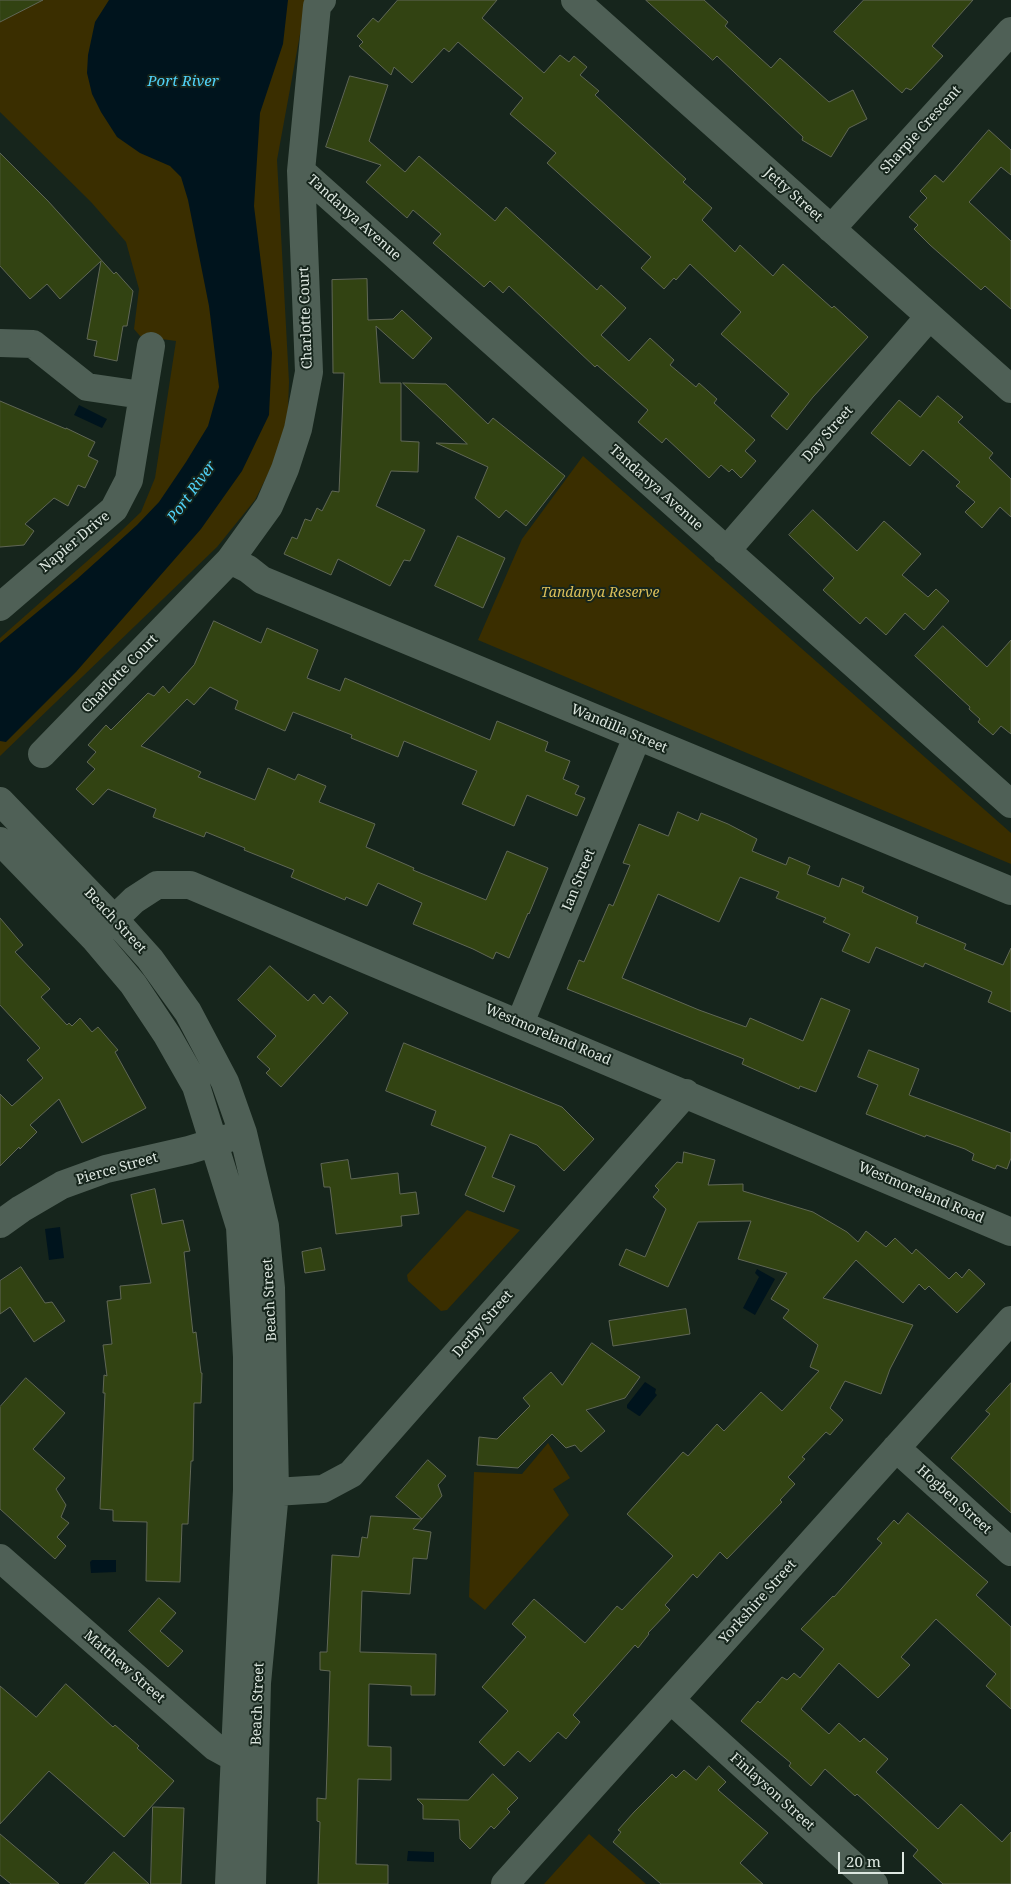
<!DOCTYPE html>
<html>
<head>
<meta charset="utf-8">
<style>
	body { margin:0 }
	#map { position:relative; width:1011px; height:1884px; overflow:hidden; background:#16251c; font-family:"Noto Serif",serif }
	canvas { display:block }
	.scale { position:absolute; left:838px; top:1852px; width:66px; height:22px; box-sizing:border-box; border:2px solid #dde7e0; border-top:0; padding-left:6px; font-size:15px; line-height:18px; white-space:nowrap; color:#dde7e0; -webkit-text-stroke:4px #16251c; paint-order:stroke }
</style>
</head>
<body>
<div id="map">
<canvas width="1011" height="1884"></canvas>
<div class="scale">20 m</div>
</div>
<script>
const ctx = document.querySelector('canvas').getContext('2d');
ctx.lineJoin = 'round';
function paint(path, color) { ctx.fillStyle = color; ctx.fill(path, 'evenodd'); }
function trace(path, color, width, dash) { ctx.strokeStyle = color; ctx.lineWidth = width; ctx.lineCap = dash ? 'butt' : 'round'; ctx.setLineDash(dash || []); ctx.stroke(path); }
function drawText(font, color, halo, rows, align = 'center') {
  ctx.font = font + ' "Noto Serif",serif'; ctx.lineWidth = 4; ctx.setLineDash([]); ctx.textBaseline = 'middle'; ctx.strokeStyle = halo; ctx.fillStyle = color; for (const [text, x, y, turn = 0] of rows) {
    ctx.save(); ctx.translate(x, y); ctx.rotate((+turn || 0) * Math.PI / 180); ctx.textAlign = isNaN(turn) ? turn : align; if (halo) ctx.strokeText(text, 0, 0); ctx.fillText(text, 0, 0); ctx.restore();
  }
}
const green = new Path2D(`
	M0 0H309L303 18 277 160 289 382 287 436 255 500 217 547 0 756V638L119 533 141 512 155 478 176 341 140 336 134 329 139 289 126 242 91 202 0 112Z
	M583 456 1011 833V864L478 640 522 539Z
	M467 1210 520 1230 447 1310 441 1311 408 1281 407 1275Z
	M548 1443 570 1478 553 1489 569 1515 485 1610 469 1597 474 1472 522 1474Z
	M589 1834 646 1884H544Z`);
const water = new Path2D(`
	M109 0H288L283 44 260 113 254 206 272 353 269 415 242 471 201 529 76 672 6 742 0 741V643L77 579 137 525 159 502 186 462 208 426 219 387 209 306 188 200 181 177 170 166 140 153 117 137 101 112 92 94 87 73 88 55 95 22Z
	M79 405 107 419 102 428 74 415Z
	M60 1227 64 1258 49 1260 45 1229Z
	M757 1269 775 1279 755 1315 743 1308 759 1277 755 1273Z
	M645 1382 656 1389 655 1393 657 1395 640 1416H639L627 1408V1405Z
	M92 1560H116V1572L91 1573 90 1562Z
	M408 1851 434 1852V1862L407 1861Z`);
const building = new Path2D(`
	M0 0H43L0 22Z
	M398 0H497L482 18 544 73 560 55 569 62 574 56 587 67 580 75 599 91 595 95 686 179 683 182 712 208 702 220 735 252 740 245 773 276 783 264 832 308 834 306 868 337 813 397 787 430 771 416 789 394 721 334 741 312 690 264 676 280 674 278 664 289 641 268 651 257 547 163 556 153 510 114 523 98 458 42 449 52 444 48 412 83 394 67 391 75 359 46 363 42 357 36 373 18 378 22Z
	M646 0H704L728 22 725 26 771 68 780 58 829 102 853 90 867 119 849 128 831 157 802 140 803 137 717 56 713 60Z
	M864 0H973L932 46 943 56 911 90 906 88 902 93 834 32Z
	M350 76 388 85 369 141 405 172 419 156 495 221 506 207 597 290 601 285 626 308 601 335 629 361 650 338 674 360 670 365 696 387 699 383 717 399 714 403 755 440 745 451 756 461 741 478 732 469 729 472 721 465 709 478 666 438 662 443 638 422 648 410 597 365 595 367 509 286 503 293 490 281 484 287 433 243 441 234 413 210 407 218 366 182 381 165 326 147Z
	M989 130 1011 150V175L1001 167 969 202 1011 241V309L985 286 981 290 930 245 914 229 918 225 909 217 927 198 920 191 935 175 943 182Z
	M0 153 48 201 114 274 116 272 133 291 127 326H123L117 361 94 356 97 341 87 339 101 261 60 299 47 284 30 299 0 266Z
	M367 279 368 320 393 319 402 310 432 338 413 359 376 326 380 383H401V441L419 442 418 472 391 471 376 506 425 530 410 561 404 560 390 586 338 559 331 575 284 554 292 537 297 539 305 519 311 521 317 508 322 511 332 491 339 492 344 373H333L332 280Z
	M403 383 446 384 488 424 493 418 565 476 526 526 506 510 499 518 475 498 488 467 436 443 467 444Z
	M938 396 963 417 958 422 993 453 989 458 1011 479V517L1000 507 982 528 965 512 975 502 956 486 960 482 923 450 910 466 871 433 899 400 920 417Z
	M0 401 66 429V428L95 442 88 456 98 461 85 488 78 485 68 506 54 498 25 524 34 531 24 545 0 547Z
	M813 510 857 551 884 521 921 554 902 575 928 597 936 589 949 601 924 630 905 613 886 635 866 617 860 624 823 590 834 578 789 535Z
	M458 536 505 558 483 608 435 586Z
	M214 621 261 643 267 628 318 650 307 678 340 691 345 678 490 740 497 721 548 742 545 751 570 761 563 779 579 786 575 794 585 798 577 816 527 795 514 826 462 804 477 771 404 741 398 757 351 738 352 735 293 712 285 731 235 709 238 701 210 687 194 705 187 699 141 746 201 772 198 777 255 800 268 768 295 780 298 774 326 786 319 802 375 824 366 847 414 868 413 870 486 900 507 851 548 868 529 914 528 913 509 958 496 952 493 959 473 949 413 924 422 903 378 883 367 906 346 897 345 900 291 877 294 870 244 850 245 848 206 832 204 837 153 817 156 809 108 789 93 805 76 789 95 769 87 762 96 752 88 745 106 725 111 730 148 693 154 696 163 686 169 693 194 665Z
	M943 626 987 667 1011 640V734L1001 726 993 735 978 722 980 719 969 709 970 707 915 656Z
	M678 812 698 821 701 813 728 824 757 839 752 851 786 865 789 857 810 866 807 874 839 887 842 878 864 887 862 892 918 917 916 923 966 944 964 949 1003 965 1011 948V1012L988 1002 992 992 925 963 923 967 876 947 869 963 842 951 850 934 823 922 826 918 776 898 779 892 740 877 719 922 658 894 622 978 699 1010 746 1027 750 1018 803 1041 821 998 850 1010 816 1092 800 1086 799 1089 742 1064 744 1059 567 989 579 960 584 962 609 904 613 906 630 865 623 863 639 824 668 836Z
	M0 918 23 945 15 952 50 989 41 997 67 1025 69 1023 72 1026 80 1018 92 1032 98 1027 118 1050 115 1052 146 1108 82 1143 59 1099 30 1125 37 1132 20 1149 19 1147 0 1166V1094L12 1106 43 1078 27 1060 40 1048 0 1005Z
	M270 966 308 1001 314 994 323 1004 330 996 348 1013 281 1087 266 1073 270 1069 257 1057 276 1036 238 1000Z
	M404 1043 562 1107 594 1139 564 1171 537 1145 510 1134 492 1177 515 1186 504 1212 465 1195 486 1147 431 1125 436 1111 386 1091Z
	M869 1050 919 1069 909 1095 1011 1133V1158L1007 1169 997 1165 995 1169 972 1160 974 1154 965 1149 926 1135 925 1137 866 1114 878 1085 858 1077Z
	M684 1152 715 1160 708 1185 743 1184V1191L813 1212 847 1232 858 1242 866 1231 886 1247 895 1238 912 1254 916 1249 949 1279 956 1272 962 1278 969 1269 985 1284 957 1313 929 1286 925 1290 919 1284 903 1303 856 1260 823 1298 913 1325 890 1369 881 1394 845 1381 830 1408 843 1420 830 1435 826 1432 802 1457 805 1459 788 1477 795 1484 780 1500 782 1502 727 1559 720 1552 697 1578 693 1574 665 1605 670 1610 648 1633 649 1634 638 1648 635 1645 573 1715 580 1722 566 1739 558 1732 530 1762 518 1751 504 1766 479 1742 508 1711 482 1687 526 1637 512 1624 534 1599 585 1643 617 1606 622 1610 673 1556 627 1514 683 1452 688 1456 717 1424 724 1431 761 1392 782 1411 819 1371 810 1367 818 1345 783 1318 789 1310 771 1299 787 1273 738 1259 751 1221 698 1222 668 1287 619 1265 626 1249 645 1257 666 1209 653 1197 659 1190 655 1186 677 1162 682 1163Z
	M348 1160 351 1179 398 1173 400 1194 416 1192 419 1214 401 1216 402 1226 336 1234 330 1187H324L321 1164Z
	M155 1189 162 1224 183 1220 190 1251 184 1252 193 1333 196 1332 201 1373H202L201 1403H194L193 1461H191L188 1524H182L180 1582 146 1581 147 1522 113 1521V1510L100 1509 105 1393H103L104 1375 107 1376 103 1345 112 1344 107 1301 121 1299 120 1286 151 1283 131 1195Z
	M321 1248 325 1270 305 1273 302 1252Z
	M21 1267 45 1303 52 1302 65 1321 34 1342 10 1307 0 1314V1281Z
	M686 1309 690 1334 613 1346 609 1321Z
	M592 1343 640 1377 625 1398 586 1410 605 1431 581 1452 575 1445 566 1448 552 1434 518 1468 477 1465 479 1437 497 1439 530 1406 523 1398 551 1372 562 1385Z
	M26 1378 65 1413 33 1449 65 1478 56 1489 66 1505 61 1517 69 1523 57 1537 66 1546 55 1559 0 1509V1407Z
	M1011 1383V1513L951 1458 990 1414 986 1411Z
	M428 1460 446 1476 438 1485 442 1496 422 1519 396 1497Z
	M908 1513 988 1582 976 1595 1011 1627V1709L986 1686 996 1674 936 1619 901 1657 910 1665 878 1698 839 1663 801 1709 829 1734 839 1723 860 1742 864 1738 888 1759 876 1772 938 1829 961 1804 1002 1842 1011 1832V1884H943L913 1856 918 1850 857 1794 855 1796 825 1769 811 1786 789 1766 791 1763 741 1721 758 1701 760 1703 782 1677 787 1680 794 1673 800 1678 824 1649 801 1629 833 1596 834 1597 882 1543 877 1539 894 1520 898 1524Z
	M371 1516 422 1519 413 1529 431 1532 427 1559 413 1558 410 1594 362 1591 360 1652 436 1654 435 1695H411V1686L369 1684 368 1746 391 1747V1780L358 1779 356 1864 388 1865V1884H318L320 1822 317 1821V1798L326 1799 330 1671 320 1670V1652H327L332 1555 359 1557 362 1537 367 1538Z
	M159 1598 176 1613 160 1631 183 1651 168 1667 129 1631Z
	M66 1684 113 1727 115 1725 139 1746 137 1748 174 1781 124 1837 49 1771 0 1824V1686L36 1717Z
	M709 1766 726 1782 718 1790 768 1833 740 1863 763 1884H661L613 1842 621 1832 618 1830 634 1812 672 1774 676 1778 684 1770 696 1780Z
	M493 1774 518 1798 507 1809 510 1812 494 1829 491 1826 470 1849 460 1839 459 1820 423 1819V1805L417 1799 468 1800Z
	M153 1807 184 1808 181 1884H151Z
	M0 1834 59 1884H11L0 1875Z
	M114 1852 149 1884H85Z`);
const minor = new Path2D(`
	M575 0 1011 389
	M301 171 1011 804
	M831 229 1011 31
	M0 343 33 344 87 387 142 395
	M726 551 929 317
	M230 560 248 569 262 580 1011 891
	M0 607 114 509 129 480 151 346
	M42 754 230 560 269 506 285 469 298 429 309 372 301 171 317 6 322 0
	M0 801 115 920 150 959 188 1012 225 1082 243 1133 265 1226 271 1288 275 1492 257 1683 252 1884
	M0 841 94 938 133 984 167 1035 196 1086 240 1227 247 1357V1490L229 1884
	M102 931 134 900 157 885H190L1011 1232
	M520 1023 637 737
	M0 1224 21 1209 62 1185 106 1169 189 1150 232 1137
	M896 1448 1011 1552
	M256 1491 275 1492 323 1489 351 1474 686 1093
	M0 1558 215 1747 235 1758H252
	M671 1700 874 1884
	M505 1884 1011 1320`);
const streetNames = [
	["Sharpie Crescent",921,130,-48],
	["Jetty Street",793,195,42],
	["Tandanya Avenue",354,218,42],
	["Charlotte Court",306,318,-92],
	["Day Street",828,434,-49],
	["Tandanya Avenue",656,488,42],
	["Napier Drive",75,542,-40],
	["Charlotte Court",120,674,-46],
	["Wandilla Street",619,729,23],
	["Ian Street",579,880,-68],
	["Beach Street",115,921,47],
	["Westmoreland Road",548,1035,23],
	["Pierce Street",117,1169,-16],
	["Westmoreland Road",921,1193,23],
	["Beach Street",270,1300,-93],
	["Derby Street",483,1324,-49],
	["Hogben Street",954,1500,42],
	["Yorkshire Street",758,1602,-48],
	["Matthew Street",124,1667,41],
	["Beach Street",258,1704,-88],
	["Finlayson Street",772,1792,42]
];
const parkNames = [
	["Tandanya Reserve",600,593]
];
const waterNames = [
	["Port River",183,82],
	["Port River",192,492,-54]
];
paint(green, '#3a2e00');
paint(water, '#00141d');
paint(building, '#324312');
trace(building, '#606756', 1);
trace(minor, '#4f6056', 28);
drawText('14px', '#dde7e0', '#16251c', streetNames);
drawText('italic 14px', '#dabe59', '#16251c', parkNames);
drawText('italic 15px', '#50d3fa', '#16251c', waterNames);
</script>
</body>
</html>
